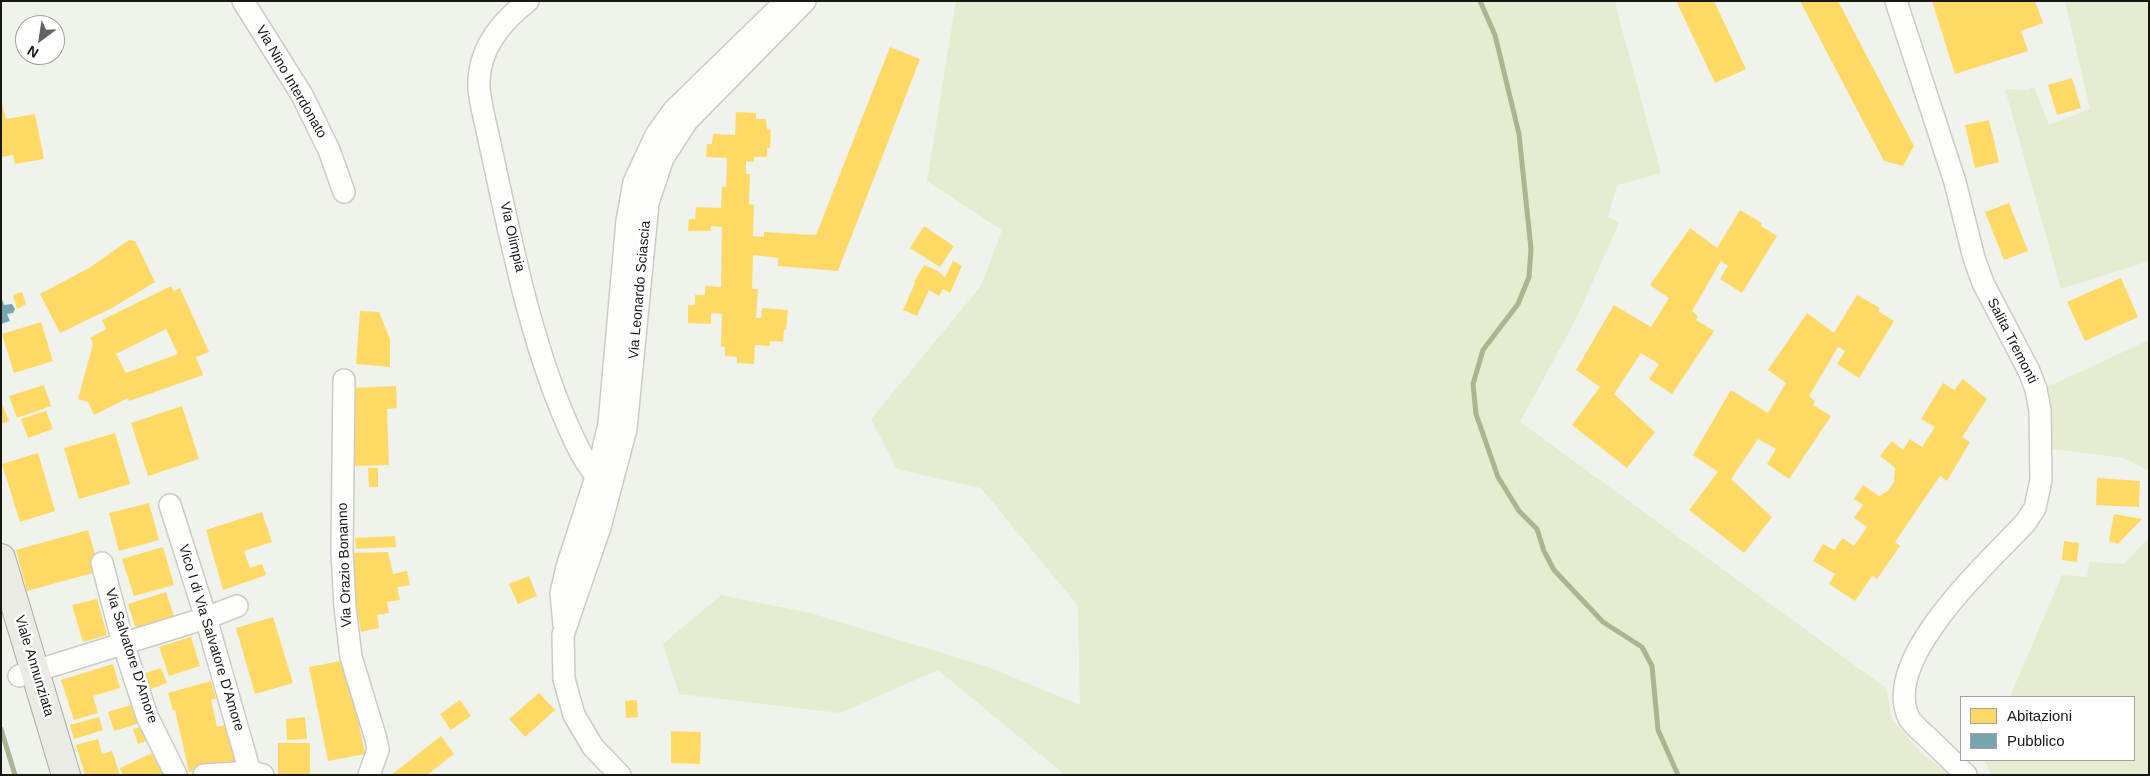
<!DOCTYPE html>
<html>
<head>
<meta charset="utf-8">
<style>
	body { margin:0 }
	#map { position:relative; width:2150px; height:776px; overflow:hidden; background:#f0f2ec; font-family:Arial,sans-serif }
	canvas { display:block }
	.frame { position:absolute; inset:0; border:2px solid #171815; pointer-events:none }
	.legend { position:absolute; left:1960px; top:696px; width:175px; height:65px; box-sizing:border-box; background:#fff; border:1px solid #a2a3a1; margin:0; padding:6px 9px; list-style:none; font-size:15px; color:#171815 }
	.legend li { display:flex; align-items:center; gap:10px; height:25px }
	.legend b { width:25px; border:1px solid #a2a3a1 }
	.north { position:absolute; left:15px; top:15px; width:50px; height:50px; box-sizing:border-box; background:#fff; border:1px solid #a2a3a1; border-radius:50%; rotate:211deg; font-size:14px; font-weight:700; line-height:20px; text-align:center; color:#171815 }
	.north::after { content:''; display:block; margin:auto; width:18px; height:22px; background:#636460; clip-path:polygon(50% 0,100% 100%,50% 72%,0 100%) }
</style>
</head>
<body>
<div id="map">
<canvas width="2150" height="776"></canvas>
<div class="frame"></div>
<ul class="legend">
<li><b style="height:14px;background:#ffd966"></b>Abitazioni</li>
<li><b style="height:14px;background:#76a5af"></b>Pubblico</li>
</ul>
<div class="north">N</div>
</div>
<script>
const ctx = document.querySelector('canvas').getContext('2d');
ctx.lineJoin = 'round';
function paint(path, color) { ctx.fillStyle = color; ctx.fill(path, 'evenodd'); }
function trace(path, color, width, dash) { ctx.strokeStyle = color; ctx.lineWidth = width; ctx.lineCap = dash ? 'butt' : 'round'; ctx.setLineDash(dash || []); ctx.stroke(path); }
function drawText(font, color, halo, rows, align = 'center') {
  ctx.font = font + ' Arial,sans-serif'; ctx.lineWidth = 5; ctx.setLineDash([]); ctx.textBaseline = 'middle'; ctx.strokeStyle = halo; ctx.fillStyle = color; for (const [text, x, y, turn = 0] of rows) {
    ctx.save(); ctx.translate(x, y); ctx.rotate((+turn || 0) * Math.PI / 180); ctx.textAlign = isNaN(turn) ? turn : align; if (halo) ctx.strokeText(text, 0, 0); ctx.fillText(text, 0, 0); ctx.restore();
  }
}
const green = new Path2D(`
	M956 1H1616V7L1661 173 1617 185 1608 217 1619 223 1576 319 1520 422 1886 688 1892 720 1922 754 1951 775H1065L938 670 840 713 679 694 663 644 721 595 810 613 988 667 1080 705 1078 606 981 488 897 469 871 419 981 286 1002 230 927 181Z
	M2065 1H2149V261L2061 289 2005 89 2028 90 2034 87 2049 125 2090 109Z
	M2149 340V471L2124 458 2045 448 2041 390Z
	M2149 538V775H1992L1984 760H2134V697H2010L2062 575 2087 577 2089 562 2124 564Z`);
const homes = new Path2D(`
	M1676 1H1714L1746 69 1715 83Z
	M1800 1H1838L1914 146 1903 166 1884 161Z
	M1932 1H2035L2043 23 2021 31 2028 51 1955 74Z
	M890 47 920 59 838 271 778 266V258L753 255 752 289H758L756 318H761L762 308 788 310 786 330 784 329 783 342 770 341V346L755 345 754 364 737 363V357L725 356V347L721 346 722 314 711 313V324L688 323V305H695V295H705V286L721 287 722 227 711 226V231H688L689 219H695L696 207 721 208 722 186 726 187 727 158 706 157 707 144H712L713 134 735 135 736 112 756 113V119H766L767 130H771L770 148H767V157H754V162L746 161V174H750L749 204 754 205 753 236 764 237V232L816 235Z
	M2072 78 2081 108 2057 115 2048 85Z
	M1 99 6 119 35 114 44 159 15 164 13 155 1 157Z
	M1989 120 1999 162 1975 168 1965 125Z
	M2009 203 2028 251 2004 260 1985 212Z
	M1740 210 1762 223 1761 226 1777 236 1742 293 1720 279 1728 266 1721 261 1692 311 1698 316 1696 320 1714 331 1672 394 1649 379 1659 364 1641 353 1614 394 1655 432 1627 468 1572 425 1600 387 1576 370 1614 305 1651 327 1669 298 1650 285 1690 228 1717 248Z
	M924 226 954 246 940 267 910 248Z
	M129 240 135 241 155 282 112 308 60 333 40 294 89 268Z
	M953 261 962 266 950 293 943 289 939 296 929 290 917 316 903 310 915 283 914 282 924 265 938 271 945 277Z
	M2121 278 2138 317 2085 341 2067 302Z
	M171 286 174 291 180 288 209 352 196 357 203 375 129 401 128 398 94 415 88 402 78 399 93 344 90 338 106 329 102 320ZM166 329 178 354 126 373 116 354Z
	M22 292 26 304 17 309 13 295Z
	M1857 295 1880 308 1878 311 1894 321 1859 378 1837 364 1845 351 1838 347 1809 396 1815 401 1813 405 1831 416 1789 479 1767 464 1776 449 1758 439 1731 479 1772 517 1744 553 1689 510 1718 472 1693 455 1731 390 1768 413 1786 383 1768 370 1807 313 1834 333Z
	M360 311 379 312 390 339V367L356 364Z
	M41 322 53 361 14 373 2 334Z
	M1963 379 1987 399 1962 437 1970 442 1947 481 1940 476 1895 542 1900 546 1877 579 1872 576 1855 601 1829 584 1835 574 1813 561 1823 544 1834 550 1843 538 1854 546 1867 527 1854 518 1863 505 1854 499 1863 485 1879 496 1888 491 1894 482 1895 468 1880 456 1892 441 1903 450 1910 439 1922 447 1935 427 1921 419 1943 383 1954 390Z
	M44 385 51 406 17 418 9 396Z
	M396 386 397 408 387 409 389 465 354 466 351 388Z
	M1 401 9 421 1 424Z
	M182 406 199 459 148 476 131 423Z
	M46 411 53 429 28 438 21 419Z
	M115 433 130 484 79 499 64 448Z
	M38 453 55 511 20 522 2 464Z
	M368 468H378V487H369Z
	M2097 478 2140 481 2139 507 2096 505Z
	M149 503 159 540 119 551 109 513Z
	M262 512 272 542 244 551 250 568 262 564 266 575 223 590 206 530Z
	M2114 514 2142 519 2118 544 2109 541Z
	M88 530 100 571 27 591 16 550Z
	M395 536 396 547 356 549 355 538Z
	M2064 541 2079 543 2077 562 2062 560Z
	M163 547 174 585 134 596 122 559Z
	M388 552 393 574 407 571 410 585 397 587 400 600 387 602 389 613 377 615 379 628 361 632 355 598 353 553Z
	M529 576 537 596 518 604 509 584Z
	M166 592 175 620 137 632 128 604Z
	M97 599 107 635 83 642 72 605Z
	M273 617 293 683 255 694 236 628Z
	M191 637 200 666 169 676 159 647Z
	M346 660 365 754 328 761 309 667Z
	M113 664 120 688 93 696 98 713 74 720 61 680Z
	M161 668 167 683 145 691 140 675Z
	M211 681 216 699 211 700 217 727 233 723 241 760 189 772 175 710 173 711 168 693Z
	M539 693 555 710 525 737 509 719Z
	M460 700 471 716 451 730 440 714Z
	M637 700 638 717 626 718 625 701Z
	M137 703 143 722 114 731 108 712Z
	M99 717 103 730 74 739 70 725Z
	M305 717 307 739 287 740 286 719Z
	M148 724 153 739 138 744 133 729Z
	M671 731 701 732 700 764 671 763Z
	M441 736 454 754 427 775H391Z
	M98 739 102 754 112 751 120 775H85L76 745Z
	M278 743H310V775H278Z
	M159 750 169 771 160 775H123L120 768Z`);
const public = new Path2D(`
	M1 296 4 305 12 304 15 309 13 313 7 314 10 321 1 324Z`);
const stream = new Path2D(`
	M1480 1 1495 35 1519 134 1531 249 1529 277 1518 304 1483 350 1473 384 1476 414 1498 477 1519 511 1537 529 1544 551 1554 570 1603 622 1642 647 1652 666 1658 730 1678 775
	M1 729 15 775`);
const minor = new Path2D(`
	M243 1 302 95 329 150 344 192
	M528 1C502 21 480 47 479 81 478 90 481 99 482 108 505 208 523 317 562 412 573 437 583 464 603 483
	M1896 1 1955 182 1974 258 1983 283 2029 371 2036 389 2040 411 2041 480 2035 508 2026 522C1989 562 1880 659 1909 718 1912 724 1920 730 1925 735 1939 748 1952 761 1966 775
	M344 380 342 551 345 607 351 657 376 739 378 750 369 775
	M170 505 206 618 250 772
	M102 563 123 643 147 716 176 775
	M564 625 561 593 567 567 598 471 609 424 627 221 634 182 656 135 674 110 786 1
	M19 676 206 618 237 606
	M204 775 250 772 263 775
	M620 775 593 747 574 715 564 679 563 635 600 527 626 429 648 203 663 158 687 121 805 1`);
const major = new Path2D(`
	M1 558 66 775`);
const streetNames = [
	["Via Nino Interdonato",291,82,60],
	["Via Olimpia",512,237,77],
	["Via Leonardo Sciascia",640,290,-85],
	["Salita Tremonti",2012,341,63],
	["Via Orazio Bonanno",345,565,-92],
	["Vico I di Via Salvatore D'Amore",211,638,73],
	["Via Salvatore D'Amore",131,656,72],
	["Viale Annunziata",34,666,73]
];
paint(green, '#e5ecd0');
paint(homes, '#ffd966');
paint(public, '#76a5af');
trace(stream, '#acb492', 5);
trace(minor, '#cbccc8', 24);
trace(major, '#a9ac9f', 30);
trace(minor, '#fdfdfc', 21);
trace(major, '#e9ebe4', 28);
drawText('14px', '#171815', '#fff', streetNames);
</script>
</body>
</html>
